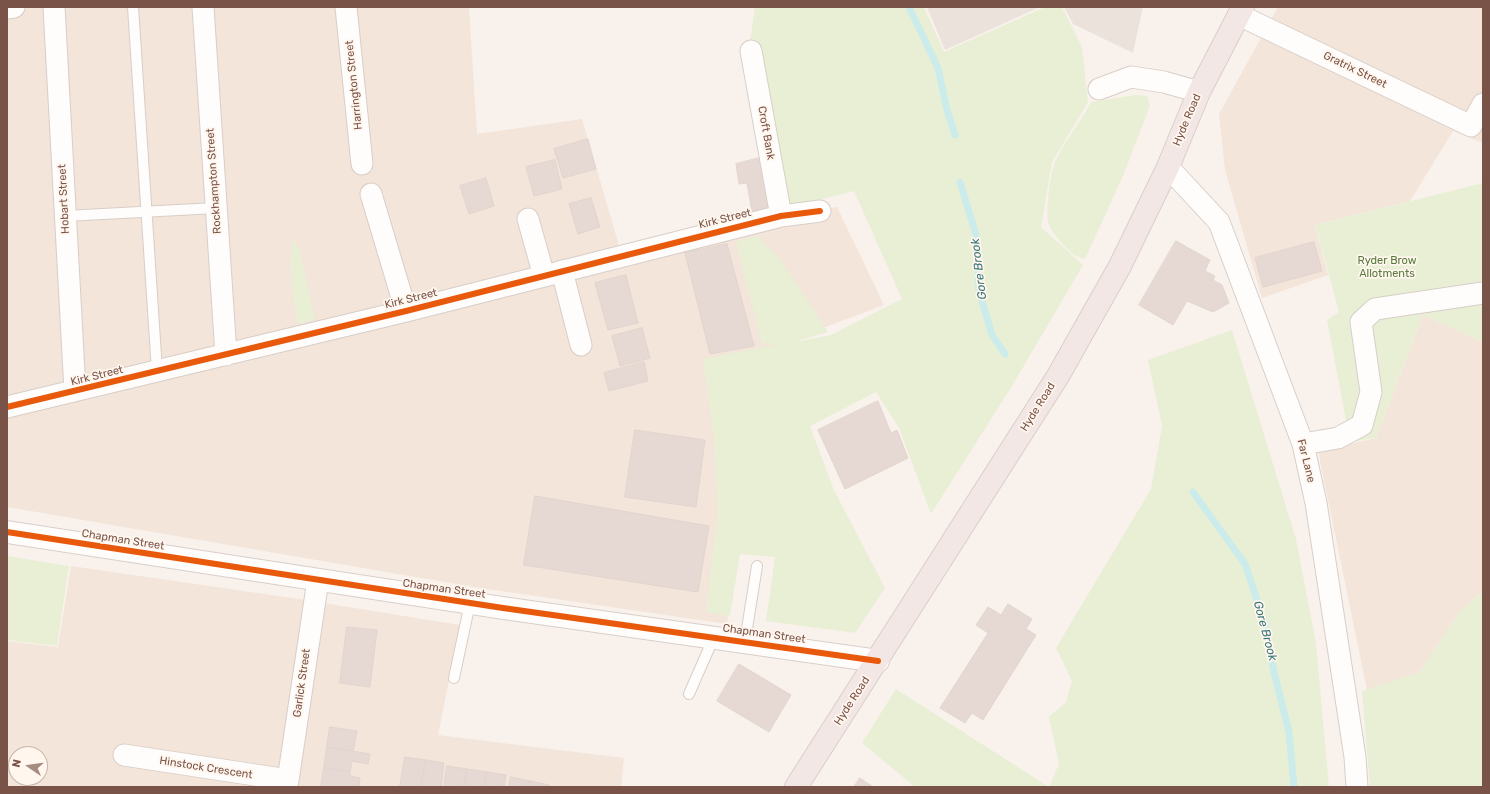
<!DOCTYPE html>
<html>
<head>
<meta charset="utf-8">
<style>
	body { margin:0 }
	#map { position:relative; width:1490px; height:794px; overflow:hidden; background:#f9f2ec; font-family:Rubik,sans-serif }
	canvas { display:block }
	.frame { position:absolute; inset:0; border:8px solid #7a5348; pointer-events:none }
	.north { position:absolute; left:8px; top:746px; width:40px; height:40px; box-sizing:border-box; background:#fff6ee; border:1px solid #cab5ac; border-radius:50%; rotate:283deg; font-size:11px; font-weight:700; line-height:16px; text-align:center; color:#7a5348 }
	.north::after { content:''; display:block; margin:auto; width:14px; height:18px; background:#a68b81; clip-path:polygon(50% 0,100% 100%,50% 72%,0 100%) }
</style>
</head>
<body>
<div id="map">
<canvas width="1490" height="794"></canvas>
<div class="frame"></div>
<div class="north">N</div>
</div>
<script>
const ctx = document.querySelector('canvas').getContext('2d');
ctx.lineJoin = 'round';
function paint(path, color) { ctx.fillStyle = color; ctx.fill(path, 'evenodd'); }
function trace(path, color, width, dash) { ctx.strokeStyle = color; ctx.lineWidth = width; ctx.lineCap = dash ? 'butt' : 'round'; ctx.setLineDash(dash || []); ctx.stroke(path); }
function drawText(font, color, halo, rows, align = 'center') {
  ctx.font = font + ' Rubik,sans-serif'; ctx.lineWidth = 3.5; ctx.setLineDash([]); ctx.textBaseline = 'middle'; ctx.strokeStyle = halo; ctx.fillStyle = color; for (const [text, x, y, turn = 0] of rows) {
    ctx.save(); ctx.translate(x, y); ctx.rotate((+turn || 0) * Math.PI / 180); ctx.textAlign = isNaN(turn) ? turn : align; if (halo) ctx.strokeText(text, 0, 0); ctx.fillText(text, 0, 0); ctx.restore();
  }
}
const residential = new Path2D(`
	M7 7H469L477 134 582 119 620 249 732 222 837 207 884 305 741 359 746 440 727 624 474 587 7 507Z
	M1278 7H1483V143L1453 131 1410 201 1315 225 1328 275 1262 298 1225 170 1219 114Z
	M1423 315 1483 342V591L1459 613 1420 672 1367 690 1318 451 1376 438Z
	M71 566 299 599 460 625 438 735 624 758 621 786 624 787H7V641L58 647ZM16 754H40V778H16Z`);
const industrial = new Path2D(`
	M927 7H1040L945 50Z
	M1064 7H1143L1133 53 1073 24Z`);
const green = new Path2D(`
	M755 7H924L944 52 1045 7H1062L1082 47 1088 102 1052 162 1041 227 1083 265 1012 386 931 514 899 428 876 392 810 426 834 490 885 588 855 633 766 621 775 557 740 554 730 616 706 612 718 511 714 436 703 359 774 345 768 342 762 344 736 242 757 236 778 256 828 332 794 342 831 335 902 299 854 191 790 207 750 42Z
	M1135 95 1147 96 1150 104 1148 111 1123 176 1085 259C1081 258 1077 257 1073 254 1067 250 1048 229 1048 221 1046 206 1050 173 1056 160 1065 139 1081 123 1091 102Z
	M1483 183V342L1423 315 1376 438 1350 442 1327 320 1339 312 1315 225Z
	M293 240 299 248 315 320 298 324C293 297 287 267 293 240Z
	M1232 330 1296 539 1316 643 1329 787H1049L1059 764 1049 717 1066 702 1072 681 1056 648 1151 489 1162 426 1148 360Z
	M7 556 69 566 57 646 7 640Z
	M1483 591V787H1370L1362 691 1420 672 1459 613Z
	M896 689 1049 787H915L862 743Z`);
const stream = new Path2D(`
	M909 7 938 68 947 110 955 135
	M960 182 976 235 979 291 992 335 1005 354
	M1193 492 1245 564 1264 621 1274 672 1289 732 1294 787`);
const building = new Path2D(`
	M588 139 596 169 563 178 554 149Z
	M763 157 773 209 752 212 747 183 739 184 736 164Z
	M555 160 562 189 534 196 526 167Z
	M486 178 494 206 469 214 460 186Z
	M591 198 600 227 578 234 569 204Z
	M1176 241 1210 260 1205 271 1215 276 1213 280 1222 285 1229 303 1213 312 1187 301 1173 325 1139 305Z
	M1314 242 1322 271 1263 287 1255 258Z
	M727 244 754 346 710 354 685 253Z
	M626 275 638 323 608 330 595 283Z
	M642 328 650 358 620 366 612 336Z
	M644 362 648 381 609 391 604 373Z
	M878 401 891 433 897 430 908 458 845 489 818 430Z
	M635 430 705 440 696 507 625 497Z
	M535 496 709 526 698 592 524 565Z
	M1008 604 1032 619 1026 629 1036 635 983 720 972 713 965 723 940 708 988 633 976 625 988 607 1001 615Z
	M347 627 377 630 370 687 340 683Z
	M739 664 791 695 769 732 717 701Z
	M330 727 357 731 353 751 327 747Z
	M327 747 370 754 368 764 352 761 350 772 324 768Z
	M405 757 426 760 421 787H400Z
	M426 760 444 763 441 787H421Z
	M447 766 467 769 464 787H444Z
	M324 768 350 772V776L360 778 359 787H321Z
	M467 769 487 772 484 787H464Z
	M487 772 506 775 504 787H484Z
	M511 777 530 781 528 787H509Z
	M860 778 873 787H854Z
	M530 781 549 785V787H528Z`);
const lane = new Path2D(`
	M133 7 157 371
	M65 216 216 208
	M745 641 757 566
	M454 678 470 603
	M689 694 714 637`);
const street = new Path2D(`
	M54 7 75 391
	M203 7 226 355
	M346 7 362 164
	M7 8 14 7
	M1239 15 1471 126 1483 104
	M751 51 781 216
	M1099 89 1131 77 1164 82 1199 92
	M1168 167 1219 222 1303 444 1316 503 1355 757 1357 787
	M371 194 406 311
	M528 219 544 276
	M562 271 581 345
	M7 407 406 311 781 216 820 211
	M1303 444 1338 438 1362 425 1371 392 1361 322 1375 309 1483 293
	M124 755 288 780
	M287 787 318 580`);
const secondary = new Path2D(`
	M7 532 503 608 878 661`);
const highway = new Path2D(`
	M796 787 1058 376 1120 266 1168 167 1199 92 1243 7`);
const cycleway = new Path2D(`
	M7 407 406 311 781 216 820 211
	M7 532 503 608 878 661`);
const streetNames = [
	["Gratrix Street",1355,70,26],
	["Harrington Street",354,85,-96],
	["Hyde Road",1187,120,-67],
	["Croft Bank",766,133,80],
	["Rockhampton Street",214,181,-94],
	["Hobart Street",64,199,-93],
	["Kirk Street",725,219,-14],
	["Kirk Street",411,299,-14],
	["Kirk Street",97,376,-14],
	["Hyde Road",1038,407,-58],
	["Far Lane",1306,461,76],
	["Chapman Street",123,540,9],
	["Chapman Street",444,589,8],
	["Chapman Street",764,634,8],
	["Garlick Street",302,683,-82],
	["Hyde Road",852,701,-57],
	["Hinstock Crescent",206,768,9]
];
const parkNames = [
	["Ryder Brow",1387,261],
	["Allotments",1387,274]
];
const waterNames = [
	["Gore Brook",979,269,-97],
	["Gore Brook",1265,631,75]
];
paint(residential, '#f3e5da');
paint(industrial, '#ece2dc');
paint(green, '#e8efd5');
trace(stream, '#cceceb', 7);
paint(building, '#e6d9d3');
trace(building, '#e2d4ce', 1);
trace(lane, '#d8cec8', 12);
trace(street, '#d8cec8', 23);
trace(secondary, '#dacec9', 24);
trace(highway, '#dacec9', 24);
trace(lane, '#fefdfc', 10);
trace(street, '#fefdfc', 21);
trace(secondary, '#fefdfc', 22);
trace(highway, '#f2e7e4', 22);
trace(cycleway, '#e8590c', 6);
drawText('11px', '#7a5348', '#fff6ee', streetNames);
drawText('11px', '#587a3c', '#fff6ee', parkNames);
drawText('italic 12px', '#387779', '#fff6ee', waterNames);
</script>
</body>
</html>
